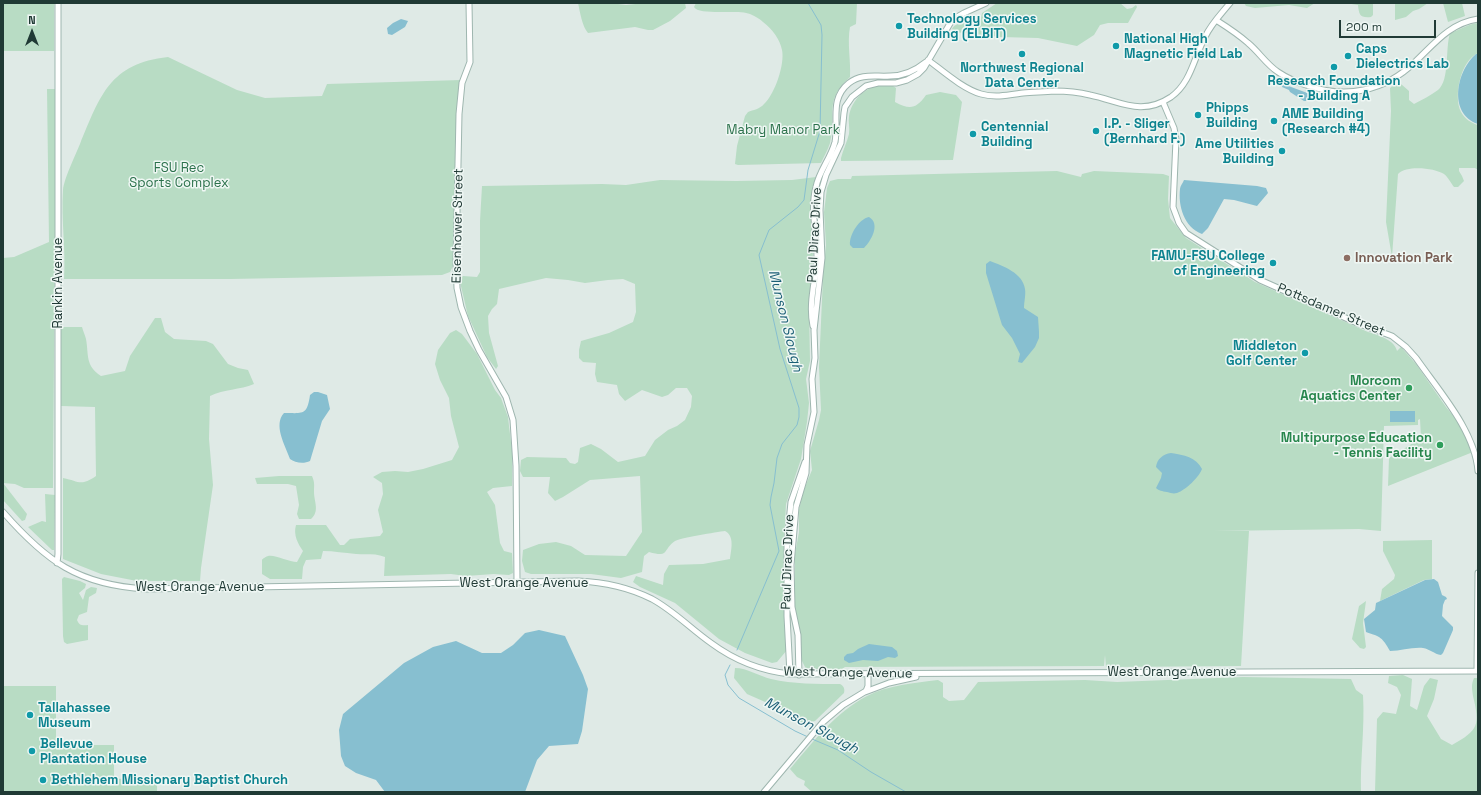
<!DOCTYPE html>
<html>
<head>
<meta charset="utf-8">
<style>
	body { margin:0 }
	#map { position:relative; width:1481px; height:795px; overflow:hidden; background:#dfeae6; font-family:"Space Grotesk",sans-serif }
	canvas { display:block }
	.frame { position:absolute; inset:0; border:4px solid #203a35; pointer-events:none }
	.north { position:absolute; left:12px; top:12px; width:40px; height:40px; -webkit-text-stroke:3px #eff7f4; paint-order:stroke; rotate:0deg; font-size:11px; font-weight:700; line-height:16px; text-align:center; color:#203a35 }
	.north::after { content:''; display:block; margin:auto; width:14px; height:18px; background:#203a35; clip-path:polygon(50% 0,100% 100%,50% 72%,0 100%) }
	.scale { position:absolute; left:1339px; top:20px; width:97px; height:18px; box-sizing:border-box; border:2px solid #203a35; border-top:0; padding-left:5px; font-size:12px; line-height:14px; white-space:nowrap; color:#203a35; -webkit-text-stroke:3px #eff7f4; paint-order:stroke }
</style>
</head>
<body>
<div id="map">
<canvas width="1481" height="795"></canvas>
<div class="frame"></div>
<div class="north">N</div>
<div class="scale">200 m</div>
</div>
<script>
const ctx = document.querySelector('canvas').getContext('2d');
ctx.lineJoin = 'round';
function paint(path, color) { ctx.fillStyle = color; ctx.fill(path, 'evenodd'); }
function trace(path, color, width, dash) { ctx.strokeStyle = color; ctx.lineWidth = width; ctx.lineCap = dash ? 'butt' : 'round'; ctx.setLineDash(dash || []); ctx.stroke(path); }
function drawText(font, color, halo, rows, align = 'center') {
  ctx.font = font + ' "Space Grotesk",sans-serif'; ctx.lineWidth = 3; ctx.setLineDash([]); ctx.textBaseline = 'middle'; ctx.strokeStyle = halo; ctx.fillStyle = color; for (const [text, x, y, turn = 0] of rows) {
    ctx.save(); ctx.translate(x, y); ctx.rotate((+turn || 0) * Math.PI / 180); ctx.textAlign = isNaN(turn) ? turn : align; if (halo) ctx.strokeText(text, 0, 0); ctx.fillText(text, 0, 0); ctx.restore();
  }
}
const green = new Path2D(`
	M3 3H54V51H3Z
	M578 3H610L626 5 645 3H685L686 8 670 21 653 30H648L635 27 588 33C582 26 580 12 578 3Z
	M696 3H857L856 24 850 27C847 43 851 61 850 77 823 101 837 114 830 143 828 150 824 156 821 163L738 165 735 164 737 146 745 116 748 112C753 110 760 109 764 104 775 94 785 64 782 50 780 39 772 29 763 22 760 19 755 16 750 14 738 9 699 16 694 7Z
	M997 3H1120L1127 9 1132 8 1136 5 1137 7 1128 23H1108L1100 25 1094 35 1077 46 1038 38 1001 37 955 32 952 29C958 19 971 26 980 23L982 13Z
	M1244 3H1315L1307 8 1289 5 1255 8 1246 6Z
	M1345 3H1373V15L1371 17C1360 18 1359 15 1358 5Z
	M1395 3H1428L1419 9 1413 11 1406 17 1395 20Z
	M1443 3H1462L1465 16 1448 22Z
	M1478 23V53C1461 60 1453 96 1461 112 1465 119 1471 123 1478 125V170L1475 168H1459V171L1462 176 1464 181 1458 187H1454C1451 183 1448 177 1444 174 1434 168 1407 165 1398 174L1392 257 1386 222 1391 111 1390 88 1396 83 1401 84 1409 91V100L1414 104C1422 100 1431 95 1438 90 1450 80 1445 49 1450 33 1460 30 1468 24 1478 23Z
	M168 57 237 90 265 98 322 96 327 84 461 80 457 102 453 266 450 272 442 275 230 279H64C66 250 61 220 63 190 64 179 75 156 80 144 100 96 110 63 168 57Z
	M880 85 893 86 896 88 895 102C910 110 916 109 926 95L940 92 956 95 962 102 953 160 841 161V158C843 150 847 142 849 134 850 128 848 122 849 116 852 99 865 88 880 85Z
	M47 89H56L53 488H24L15 484 3 483 27 514 25 520 22 521 3 500V258L14 257 49 242Z
	M1057 171 1081 177 1082 174 1094 171 1163 174 1169 176 1168 199 1170 218 1186 238 1255 282 1368 332C1378 335 1395 340 1397 351L1401 347 1416 364 1446 407 1460 424 1473 452 1388 486 1389 458 1421 438 1420 419 1418 420V425L1384 426 1381 531 1359 529 1214 531H1249L1241 666 1106 667 1105 655 1104 666 845 667 842 669H806L802 661 795 607V554L799 532V510L803 492 812 470 810 451 819 420 821 410 819 367 823 277 826 245 824 212 827 188 830 181 838 179H851L852 176Z
	M816 177 812 193V207L813 262 809 304 810 361 806 379 809 403 807 422 801 459 786 504 784 543V619L787 650 777 662 772 663 745 653 719 639 675 603 640 587 633 582 636 576 663 585 664 574 669 565 703 564 730 559C731 550 735 536 725 531 717 532 680 538 675 541 662 550 670 558 649 552L644 556 642 572 621 578 591 574H531L525 572 522 561 523 550 539 544 556 542 571 546 585 555 626 556 642 532 640 476 590 480 563 497 555 501 548 493 550 477H523L520 471 521 460 527 457 566 458 570 463 575 464 578 462 580 448 591 444 601 449 618 462 645 456 655 440 668 430 677 426 685 420 691 407 692 396 687 388H676L668 395 662 397 642 390 625 401 619 394 617 385 597 382 595 374 596 363 583 362 579 358V350L581 341 609 333 633 322 636 312 635 284 623 279 608 280 585 283 568 280 546 278 499 289 497 304 492 309 488 316 489 333 498 366 496 369 487 357 468 316 460 282 461 278 463 276 477 277 480 272V221L482 186 602 184 626 185 660 180 736 181 792 180Z
	M155 318H161L165 332 174 339 206 341 213 344 228 364 238 368 248 370 254 384C240 390 224 389 210 396L209 439 213 485 201 568 200 581H137L101 574 63 559V478C79 481 80 487 96 476L95 407 61 406V327H82C83 331 85 335 86 339 89 356 85 365 101 376L125 371 130 356Z
	M456 330 462 334 477 354 495 390 501 398 508 417 509 426 512 450V486L493 488 487 492 495 505 500 543 504 551 512 553 513 573 509 575 494 574 466 576 451 574 384 576 385 557C375 553 366 555 356 554 344 553 334 551 323 551L321 559 306 560 303 567 302 579H270L262 574V560C262 559 267 556 268 556 274 554 289 562 297 562L303 551C298 544 293 535 296 525H326L340 545H344L350 539 380 536 383 532 378 510 383 494 382 483 373 477 382 472 395 471 408 472 423 469 452 460 459 447 451 416 449 398 440 380 435 364 438 350 450 333Z
	M279 476H312C315 483 314 485 314 492 314 502 320 511 311 519H299L297 514 299 505 296 486 288 484H257L255 478Z
	M45 494 55 495 54 550H52L28 527 42 521 46 522Z
	M1432 540V579L1424 580 1380 601 1382 589 1394 579 1395 575 1383 551V541Z
	M64 577 80 581 86 584 85 588 79 593 83 600 86 590 91 587 97 588 96 593 89 597 87 612 79 615 77 620C79 625 82 626 88 625V640L67 644 64 642 63 636 62 579Z
	M1366 601 1363 623 1366 647 1364 649 1360 648 1352 639 1359 606Z
	M735 668C747 668 759 676 771 679 793 684 817 684 840 684 844 686 845 689 844 693L815 721 807 723 798 722 772 705 747 694 734 678Z
	M1403 675 1412 679 1410 706 1417 710 1424 686 1430 678 1438 680 1434 699 1427 716 1441 739 1452 745C1479 730 1480 725 1473 696 1472 688 1471 685 1474 678H1478V792H1375L1377 719 1383 712 1396 714 1401 695 1397 687 1388 683 1389 676Z
	M1243 677 1351 679 1356 690 1363 695C1365 728 1360 760 1361 792H812L804 785 805 781 797 777 790 769C811 744 837 711 867 696 888 685 915 683 938 680L943 683V697L949 701 964 700 978 682 1085 680 1117 682Z
	M3 686H56V745H114V779L150 778 155 780 157 785V792H3Z`);
const water = new Path2D(`
	M401 19 408 21 405 27 392 35 388 34 387 28 393 23Z
	M1476 54H1478V124C1448 114 1456 71 1476 54Z
	M1283 84 1310 94 1311 95 1309 101H1304L1290 92 1289 90 1282 87Z
	M1184 180 1257 186 1266 188 1268 193 1257 206 1234 200 1224 199 1208 228 1202 234C1184 227 1178 206 1180 189 1180 186 1183 183 1184 180Z
	M869 217C881 224 871 241 864 248H853L850 245C849 235 859 219 869 217Z
	M990 261C1003 266 1023 273 1025 289 1026 295 1024 302 1024 308L1038 317 1039 332V338L1035 347 1022 363 1018 362 1020 354 1012 338 1002 325 986 273V264Z
	M314 392H318L327 395 330 409 322 421 310 461C304 464 295 463 290 459 285 445 273 425 284 413 303 413 307 416 310 395Z
	M1390 411H1415V422H1390Z
	M1171 453C1184 455 1196 457 1202 469 1199 477 1186 490 1177 493 1173 494 1171 493 1167 492 1162 491 1159 491 1156 488L1161 478 1162 473 1156 467C1157 459 1163 454 1171 453Z
	M1434 579 1438 582 1442 595 1446 597 1447 599 1445 600 1443 605 1442 616 1453 627V630L1443 653 1441 655C1434 654 1430 649 1423 648 1412 647 1401 651 1390 651 1382 637 1381 637 1366 632L1364 619 1375 610 1376 603 1425 580Z
	M539 630 565 636 583 675 588 689 582 731 578 744 549 746 537 760 525 792H385L376 780 356 773 345 766 341 756 339 730 343 714 404 663 433 647 456 641 482 653H501L513 645 525 633Z
	M869 644 892 647 897 651 898 656 895 658 888 657 878 661 863 660 849 663 844 660V657L847 654 853 653 858 649Z`);
const stream = new Path2D(`
	M737 650 779 551 770 505 771 497 774 483 777 458 782 444 797 425 799 417V408L780 349 759 255 769 230 798 207 804 200 808 170 820 131 822 35 821 25 808 3
	M730 665 725 675 728 685 739 698 795 731 808 737
	M812 739 838 750 871 772 906 792`);
const secondary = new Path2D(`
	M469 3 470 62 462 83 459 114 456 262 457 288 461 307 470 331 479 350 506 397 513 420 516 466 517 582
	M1216 20C1227 27 1238 34 1248 43 1259 52 1266 64 1278 72 1287 78 1296 82 1306 85 1345 99 1384 92 1415 62 1434 44 1450 23 1478 19
	M928 60C943 71 963 89 981 94 995 98 1009 95 1023 93 1033 92 1044 92 1054 91 1066 91 1078 92 1090 95 1120 101 1141 117 1171 97 1191 83 1194 57 1205 37 1211 24 1221 14 1230 3
	M1163 102 1174 128 1176 140 1173 207 1179 223 1186 233 1260 280 1357 323 1392 336 1406 347 1416 358C1439 391 1475 431 1478 471
	M813 326C808 302 816 280 817 257 817 234 810 209 816 187 819 171 831 158 835 142 839 121 829 99 849 83 862 73 875 77 890 76 903 76 915 71 926 62
	M3 512C46 561 78 585 146 589L578 581C604 582 630 588 652 599 674 611 691 629 711 643 734 660 762 671 790 674L1478 671
	M57 563 58 554V3
	M1477 671 1478 573
	M790 674 787 616V543L791 502 805 462
	M799 675 798 635 792 607 791 565 796 507 806 473 807 445 814 412 812 379 815 358 814 330 822 258 820 210 821 192 826 175 841 143 844 113 845 107 852 97 866 86 878 83H896L907 80 918 74 924 68 952 20 964 13 986 3
	M865 692 889 683 916 677
	M764 792 823 722 843 705 866 691 868 686V674`);
const markers = [
	[899,26,4,"#0f9aa8"],
	[1116,46,4,"#0f9aa8"],
	[1022,54,4,"#0f9aa8"],
	[1348,56,4,"#0f9aa8"],
	[1334,67,4,"#0f9aa8"],
	[1198,115,4,"#0f9aa8"],
	[1274,121,4,"#0f9aa8"],
	[1096,131,4,"#0f9aa8"],
	[973,134,4,"#0f9aa8"],
	[1282,151,4,"#0f9aa8"],
	[1347,258,4,"#8d6e63"],
	[1273,263,4,"#0f9aa8"],
	[1305,353,4,"#0f9aa8"],
	[1409,388,4,"#2e9e5b"],
	[1440,445,4,"#2e9e5b"],
	[30,715,4,"#0f9aa8"],
	[32,751,4,"#0f9aa8"],
	[43,780,4,"#0f9aa8"]
];
const cultureNames = [
	["Technology Services",907,19],
	["Building (ELBIT)",907,34],
	["National High",1124,39],
	["Magnetic Field Lab",1124,54],
	["Caps",1356,49],
	["Dielectrics Lab",1356,64],
	["Northwest Regional",1022,68,"center"],
	["Data Center",1022,83,"center"],
	["Research Foundation",1334,81,"center"],
	["- Building A",1334,96,"center"],
	["Phipps",1206,108],
	["Building",1206,123],
	["AME Building",1282,114],
	["(Research #4)",1282,129],
	["I.P. - Sliger",1104,124],
	["(Bernhard F.)",1104,139],
	["Centennial",981,127],
	["Building",981,142],
	["Ame Utilities",1274,144,"right"],
	["Building",1274,159,"right"],
	["FAMU-FSU College",1265,256,"right"],
	["of Engineering",1265,271,"right"],
	["Middleton",1297,346,"right"],
	["Golf Center",1297,361,"right"],
	["Tallahassee",38,708],
	["Museum",38,723],
	["Bellevue",40,744],
	["Plantation House",40,759],
	["Bethlehem Missionary Baptist Church",51,780]
];
const parkNames = [
	["Mabry Manor Park",783,130],
	["FSU Rec",179,168],
	["Sports Complex",179,183]
];
const streetNames = [
	["Eisenhower Street",458,226,-89],
	["Paul Dirac Drive",815,235,-87],
	["Rankin Avenue",58,283,-90],
	["Pottsdamer Street",1331,310,23],
	["Paul Dirac Drive",788,562,-88],
	["West Orange Avenue",524,583],
	["West Orange Avenue",200,587],
	["West Orange Avenue",1172,672],
	["West Orange Avenue",848,673,1]
];
const educationNames = [
	["Innovation Park",1355,258]
];
const leisureNames = [
	["Morcom",1401,381],
	["Aquatics Center",1401,396],
	["Multipurpose Education",1432,438],
	["- Tennis Facility",1432,453]
];
const waterNames = [
	["Munson Slough",785,321,76],
	["Munson Slough",811,726,28]
];
paint(green, '#b8dcc4');
paint(water, '#87bfd0');
trace(stream, '#87bfd0', 1);
trace(secondary, '#9eb6af', 7);
trace(secondary, '#fff', 5);
for (const [x, y, r, color] of markers) { const dot = new Path2D(); dot.arc(x, y, r, 0, 2 * Math.PI); ctx.fillStyle = color; ctx.fill(dot); trace(dot, '#eff7f4', 1.5); }
drawText('bold 13px', '#0d838f', '#eff7f4', cultureNames, 'left');
drawText('13px', '#2b714b', '#eff7f4', parkNames);
drawText('13px', '#203a35', '#eff7f4', streetNames);
drawText('bold 13px', '#785e54', '#eff7f4', educationNames, 'left');
drawText('bold 13px', '#27864d', '#eff7f4', leisureNames, 'right');
drawText('italic 14px', '#1b5f75', '#eff7f4', waterNames);
</script>
</body>
</html>
